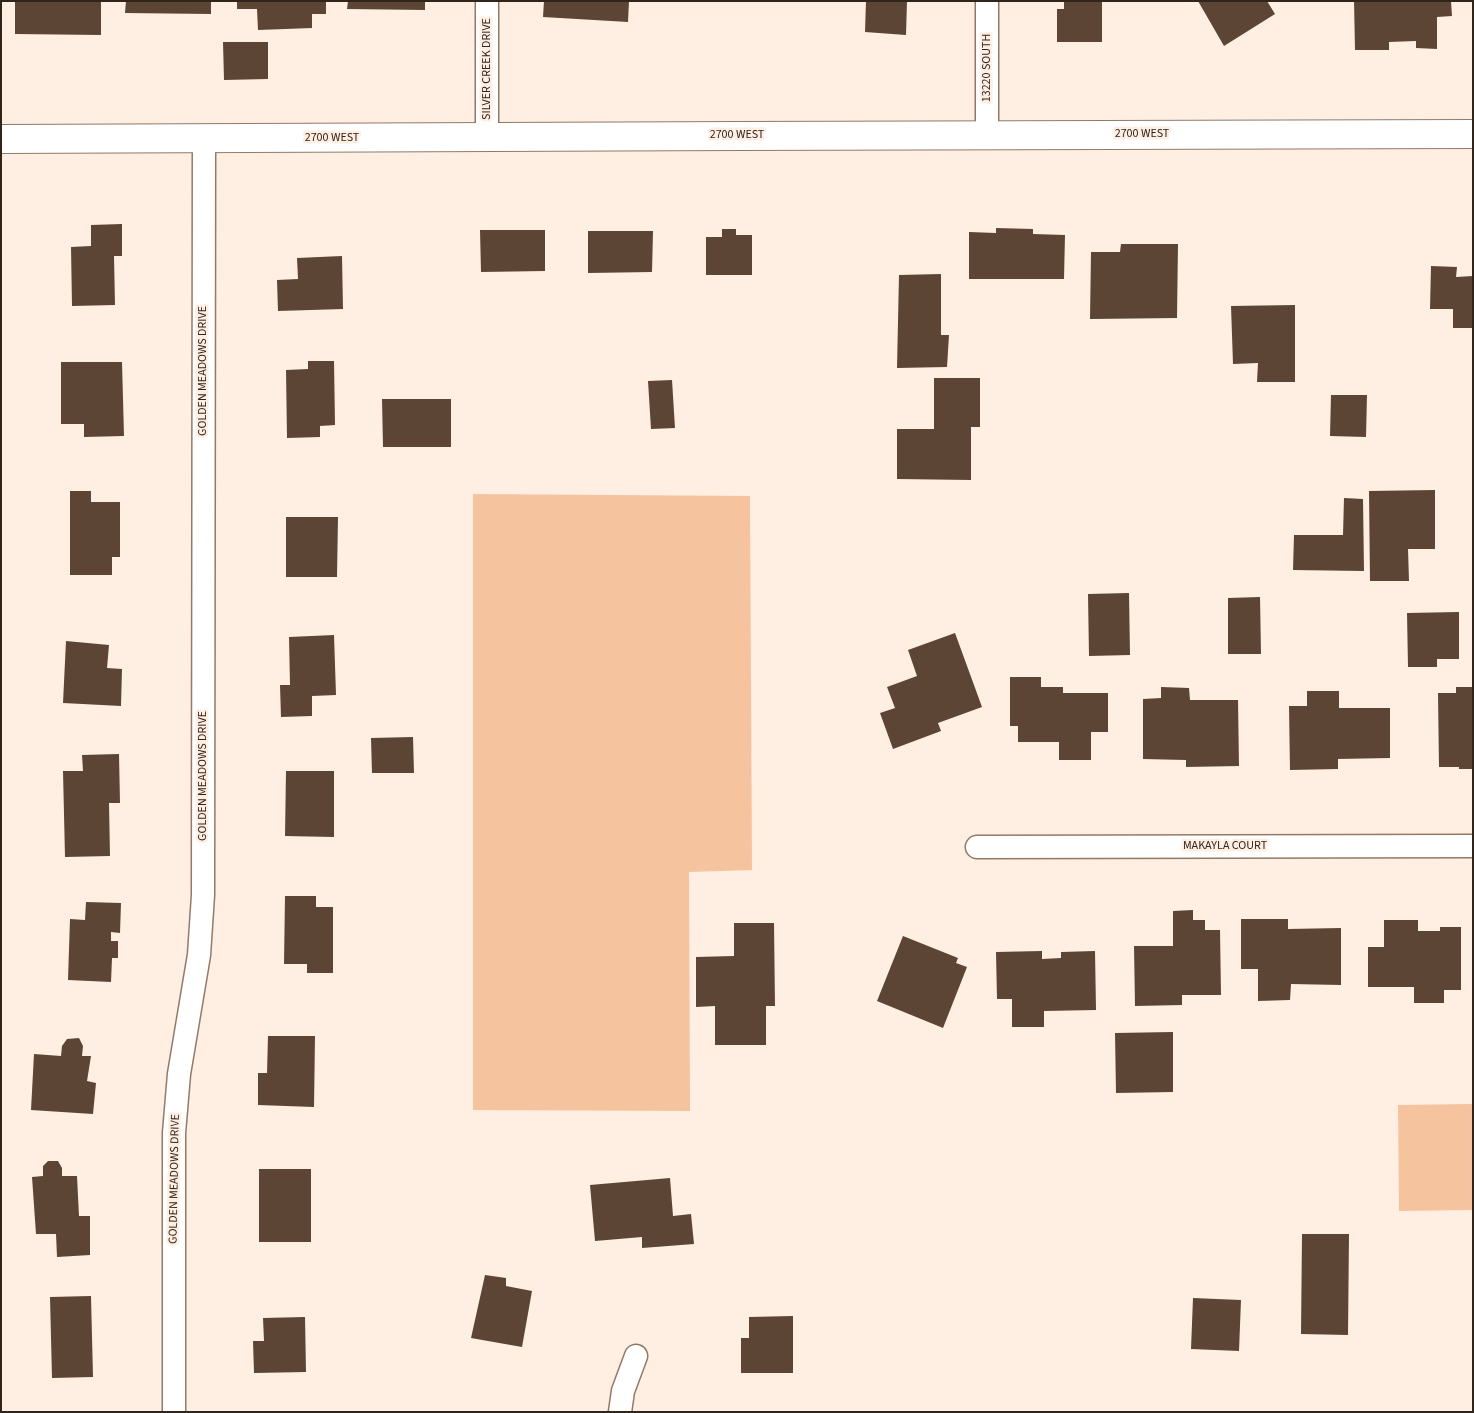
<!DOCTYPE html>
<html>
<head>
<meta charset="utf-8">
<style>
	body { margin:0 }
	#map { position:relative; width:1474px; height:1413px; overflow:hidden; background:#ffeee2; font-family:"Source Sans 3",sans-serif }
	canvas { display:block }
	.frame { position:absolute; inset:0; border:2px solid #2f251d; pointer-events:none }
</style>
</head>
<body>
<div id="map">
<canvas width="1474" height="1413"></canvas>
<div class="frame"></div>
</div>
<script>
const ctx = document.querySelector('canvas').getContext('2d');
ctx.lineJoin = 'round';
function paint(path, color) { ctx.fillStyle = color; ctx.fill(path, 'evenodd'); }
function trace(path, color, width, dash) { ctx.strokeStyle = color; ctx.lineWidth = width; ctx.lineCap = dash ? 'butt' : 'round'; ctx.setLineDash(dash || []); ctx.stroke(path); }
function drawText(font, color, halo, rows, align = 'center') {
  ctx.font = font + ' "Source Sans 3",sans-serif'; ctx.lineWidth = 5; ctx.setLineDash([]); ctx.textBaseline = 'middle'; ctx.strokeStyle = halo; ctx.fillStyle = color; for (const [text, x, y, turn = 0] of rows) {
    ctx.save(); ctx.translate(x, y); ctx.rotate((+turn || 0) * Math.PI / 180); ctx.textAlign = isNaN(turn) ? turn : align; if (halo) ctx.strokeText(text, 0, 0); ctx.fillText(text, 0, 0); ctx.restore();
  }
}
const green = new Path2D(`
	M473 494 750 496 752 870 689 872 690 1111 473 1110Z
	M1473 1104V1210L1399 1211 1398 1105Z`);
const building = new Path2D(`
	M15 1H101V35L15 34Z
	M126 1H211V14L125 13Z
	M237 1H326V14H312V28L258 30 257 9H237Z
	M348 1H425V10L347 9Z
	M544 1H629L628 22 543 17Z
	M866 1H907L906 35 865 32Z
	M1064 1H1102V42H1057V9H1064Z
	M1198 1H1267L1275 14 1224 46Z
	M1354 1H1451L1452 16 1437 17V49L1416 48V41L1389 42V50H1355Z
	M223 42H268V79L224 80Z
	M122 224V256H114L115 305 72 306 71 247 91 246V225Z
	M996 228 1033 229V234L1065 235 1064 279H969V232L996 233Z
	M722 229H736V235H752V275H706V237H722Z
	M480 230H545V271L481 272Z
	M588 231H653L652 272 588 273Z
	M1121 244H1178L1177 318 1090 319 1091 252H1120Z
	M342 256 343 309 278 311 277 280 298 279 297 258Z
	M1431 266 1457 267 1456 277 1473 276V328H1453V309H1430Z
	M941 274V335H949L947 367 897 368 899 275Z
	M1295 305V382H1257L1258 363 1233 364 1231 306Z
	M308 361H334L335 425 320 426V437L287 438 286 370 308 369Z
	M61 362H122L124 436 84 437V424H61Z
	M934 378H980V427H971V480L897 479V429H934Z
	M672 380 675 428 651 429 648 381Z
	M1331 395H1367L1366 437 1330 436Z
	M382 399H451V447H383Z
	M1435 490V549H1408L1409 581H1370L1369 491Z
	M70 491H91V502H120V557H112V575H70Z
	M1344 498 1363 499 1364 571 1293 570 1294 535H1343Z
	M286 517H338L337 577H286Z
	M1129 593 1130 655 1089 656 1088 594Z
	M1260 597 1261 654H1228V598Z
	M1459 612V659H1437V667H1408L1407 613Z
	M955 633 982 707 938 723 941 731 893 749 880 713 895 708 887 687 917 676 908 650Z
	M334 635 336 695 312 696V716L281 717 280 685H290L289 637Z
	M66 641 109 645 107 668 122 669 121 706 63 703Z
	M1010 677H1041V687H1063V693H1108V732H1091V760H1059V742H1018V726H1010Z
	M1161 687 1189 688 1190 700H1238L1239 766 1186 767V760L1143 759V699L1161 698Z
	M1456 687H1473V769H1459V767H1439L1438 693H1456Z
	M1307 691H1339V708H1390V758L1338 759V769L1290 770 1289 706H1307Z
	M413 737 414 773H372L371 738Z
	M119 754 120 803H109L110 856 65 857 63 771H83L82 755Z
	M286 771H334V837L285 836Z
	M285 896H316V907H333V973H307V964H284Z
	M86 902 121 903 120 933 111 932V941H118V958H112L111 982 68 980 70 919 85 920Z
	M1193 910V920H1205V930H1220L1221 995H1182V1005L1135 1006 1134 946H1173V911Z
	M1241 919H1288V929L1341 928V985L1291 984 1290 1000 1258 1001V969H1241Z
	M1384 920H1418V931H1440V927H1461V990H1444V1003H1414V987H1368V947H1384Z
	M734 923H774L775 1006H766V1045H715V1006L696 1007V957L734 956Z
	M903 936 958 958 956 963 967 967 943 1028 877 1001Z
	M1042 951V959L1061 958V952L1095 951 1096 1010 1044 1011V1027H1012V999H997L996 952Z
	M1173 1032V1092L1116 1093 1115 1033Z
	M268 1036H315L314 1107 258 1105V1073H267Z
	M79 1038 83 1046 82 1056H91L87 1081 96 1083 93 1114 31 1110 34 1054 61 1056 62 1046 67 1039Z
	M48 1161H58L62 1168V1176H77L79 1216H90V1255L57 1257 56 1234H36L32 1177 43 1176V1166Z
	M259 1169H311V1242H259Z
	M670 1178 673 1216 691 1214 694 1244 642 1248V1237L595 1241 590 1185Z
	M1302 1234H1349L1348 1335 1301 1334Z
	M485 1275 506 1278V1286L532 1291 522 1347 471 1338Z
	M91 1296 93 1377 52 1378 50 1297Z
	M1193 1298 1241 1300 1239 1351 1191 1349Z
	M793 1316V1373H741V1338H749V1317Z
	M305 1317 306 1372 254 1373 253 1341H264L263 1318Z`);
const street = new Path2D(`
	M487 1V137
	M987 134V1
	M977 847 1473 846
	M174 1412V1133L179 1074 199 955 203 895 204 138
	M620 1412 623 1391 636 1356`);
const secondary = new Path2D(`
	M1 139C492 138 982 134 1473 134`);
const streetNames = [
	["13220 SOUTH",987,68,-90],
	["SILVER CREEK DRIVE",487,69,-90],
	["2700 WEST",1142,134],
	["2700 WEST",737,135],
	["2700 WEST",332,138],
	["GOLDEN MEADOWS DRIVE",203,371,-90],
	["GOLDEN MEADOWS DRIVE",203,776,-90],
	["MAKAYLA COURT",1225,846],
	["GOLDEN MEADOWS DRIVE",175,1179,-89]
];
paint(green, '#f5c49f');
paint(building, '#5c4534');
trace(street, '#927a67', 25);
trace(secondary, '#927a67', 30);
trace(street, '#fff', 22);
trace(secondary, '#fff', 28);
drawText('12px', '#2f251d', '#ffeee2', streetNames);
</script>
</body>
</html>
